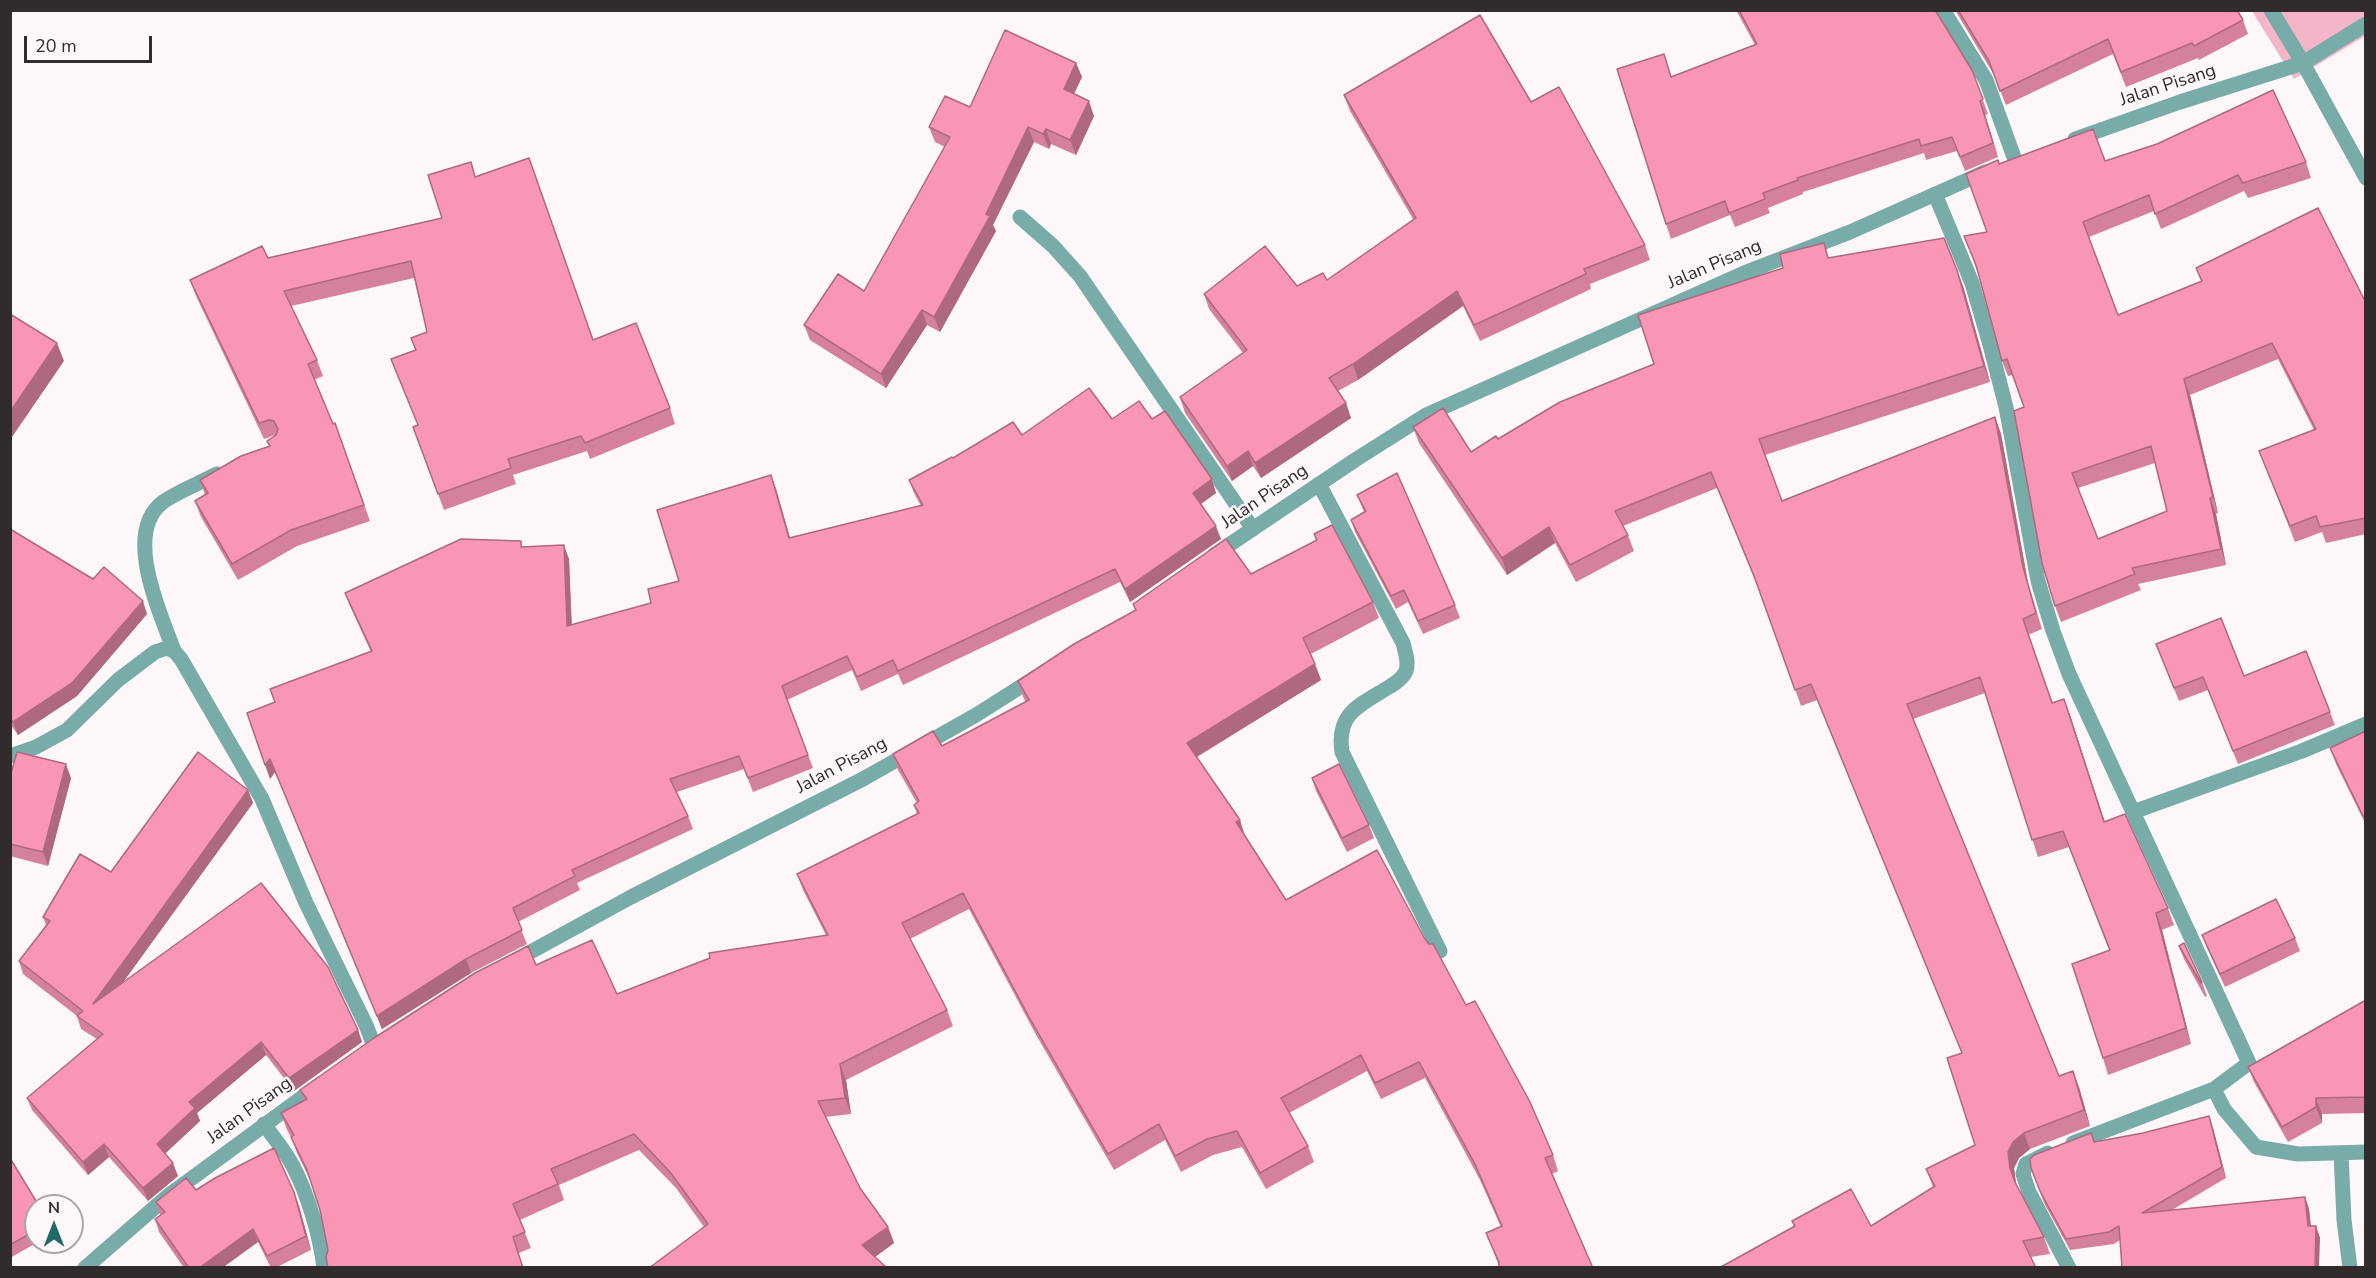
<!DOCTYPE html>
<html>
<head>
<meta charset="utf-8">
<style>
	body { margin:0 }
	#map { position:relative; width:2376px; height:1278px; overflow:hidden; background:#fef7f9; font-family:"Nunito Sans",sans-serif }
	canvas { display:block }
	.frame { position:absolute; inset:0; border:12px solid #322b2c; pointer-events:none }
	.north { position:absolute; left:24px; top:1194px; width:60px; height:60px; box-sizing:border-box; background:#fef7f9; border:2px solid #aca5a7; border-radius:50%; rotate:0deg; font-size:16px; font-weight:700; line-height:24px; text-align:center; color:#322b2c }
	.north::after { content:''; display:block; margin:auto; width:21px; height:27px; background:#1e6a66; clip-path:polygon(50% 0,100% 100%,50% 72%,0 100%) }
	.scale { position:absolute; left:24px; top:36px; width:128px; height:27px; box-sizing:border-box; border:3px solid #322b2c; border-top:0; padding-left:8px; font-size:18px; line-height:21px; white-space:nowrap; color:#322b2c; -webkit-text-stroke:4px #fef7f9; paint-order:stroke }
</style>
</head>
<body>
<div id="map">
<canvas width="2376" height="1278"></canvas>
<div class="frame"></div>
<div class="north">N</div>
<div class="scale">20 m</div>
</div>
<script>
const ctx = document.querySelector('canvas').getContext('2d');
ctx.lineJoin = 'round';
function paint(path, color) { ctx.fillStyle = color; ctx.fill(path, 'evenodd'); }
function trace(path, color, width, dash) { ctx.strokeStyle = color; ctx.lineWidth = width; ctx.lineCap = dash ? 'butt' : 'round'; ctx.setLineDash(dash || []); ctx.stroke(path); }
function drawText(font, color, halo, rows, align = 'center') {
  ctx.font = font + ' "Nunito Sans",sans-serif'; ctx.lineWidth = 5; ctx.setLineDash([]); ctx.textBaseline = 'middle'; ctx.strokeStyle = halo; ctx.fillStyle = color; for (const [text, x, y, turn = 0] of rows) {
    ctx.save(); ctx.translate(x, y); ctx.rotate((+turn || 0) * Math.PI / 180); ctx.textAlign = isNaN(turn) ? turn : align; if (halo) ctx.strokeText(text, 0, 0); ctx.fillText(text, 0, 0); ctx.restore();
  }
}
const green = new Path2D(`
	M2252 11H2365V36L2294 79Z`);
const minor = new Path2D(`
	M1943 10 1986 80 2015 160
	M2271 10 2303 63 2366 178
	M2075 139 2180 102 2303 63 2366 24
	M1935 194 1972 283 1990 345 2006 407 2038 581 2053 631 2069 674 2133 812 2302 751 2366 724
	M1020 217 1053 246 1080 276 1253 529
	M1319 484 1403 643C1405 651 1409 662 1406 671 1403 678 1396 683 1389 687 1360 705 1336 713 1342 752L1440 951
	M1214 555 1355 460 1426 415 1744 273 1850 232 1985 172
	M174 651C161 614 122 533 163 502 179 491 200 483 217 474
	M10 756 36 747 67 730 118 680 155 652 167 648 174 651 181 659 262 799 306 903 366 1025 374 1046
	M2133 812 2249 1063 2214 1089
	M514 961 631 897 863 779 976 715 1036 677
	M264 1124C273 1137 285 1151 293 1166 308 1195 320 1235 324 1268
	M2073 1143 2214 1089 2224 1109 2256 1147 2298 1154 2366 1152
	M2048 1153 2026 1164 2023 1174 2029 1192 2069 1268
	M2341 1153 2344 1220 2350 1268
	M85 1268 169 1195 319 1085`);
const wall = new Path2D(`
	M1736 10H1935L1972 70 1988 114 1985 115 1998 157 1965 171 1957 151 1926 160 1924 153 1803 192V194L1768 208 1770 213 1735 227 1730 215 1671 239 1666 224 1672 77 1755 45Z
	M1955 10H2237L2243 20 2248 34 2199 60 2198 58 2126 87 2113 54 2006 105 1994 75Z
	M1076 63 1082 77 1074 94 1094 116 1076 155 1051 144 1049 149 1034 142 993 225 996 231 940 332 927 325 886 388 810 340 804 325 864 291 945 147 935 142 929 127 970 107Z
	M1344 95 1531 102 1645 245 1650 260 1590 284 1591 289 1480 341 1463 306 1358 380 1338 391 1346 403 1351 418 1261 478 1253 466 1232 481 1185 413 1180 397 1243 353 1209 309 1204 294 1297 286 1327 280 1413 219 1350 111Z
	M2105 161 2306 162 2311 178 2248 198 2244 191 2161 229 2154 211 2089 237 2118 315 2201 281 2196 268 2366 303V534L2326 543 2322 532 2295 542 2259 451 2314 430 2278 359 2190 395 2218 513 2216 514 2226 565 2138 584 2141 590 2061 622 2055 606 2024 407 2013 375 2008 376 2002 361 1977 270 1964 236 1987 232 1999 164ZM2155 463 2167 511 2098 539 2078 488Z
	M476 177 593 340 670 408 675 424 590 459 587 451 513 475 516 484 444 510 413 427 418 425 391 359 415 350 411 338 427 332 414 278 291 306 317 360 323 376 314 380 333 424 335 423 370 521 297 546 238 580 201 517 195 501 205 495 200 480 269 446 267 441 275 435 264 439 196 296 190 280 268 258 442 218Z
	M1830 258 1963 286 1990 382 1765 455 1782 501 1995 417 2001 434 2028 583 2042 629 2028 635 2053 703 2070 715 2104 822 2168 908 2174 925 2162 930 2191 1044 2108 1075 2103 1058 2109 950 2069 847 2038 857 1985 693 1913 719 2059 1076 2079 1087 2090 1126 2030 1149 2019 1158 2014 1168 2016 1184 2044 1237 2050 1254 2031 1257 1794 1226 1792 1221 1871 1226 1933 1187 1926 1169 1975 1145 1962 1053 1817 700 1801 706 1760 592 1717 488 1623 526 1628 535 1634 551 1576 582 1555 543 1507 575 1419 443 1413 427 1471 452 1654 364Z
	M1112 419H1152L1216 493 1201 504 1221 539 1130 602 1120 582 903 685 898 674 861 691 852 670 787 700 813 768 753 792 744 769 677 792 688 816 693 829 577 883 580 890 518 922 527 944 471 973 382 1029 275 772 270 779 275 702 371 652 350 606 345 593 524 547 569 559 572 625 651 603 679 581 771 475 776 489 790 538 921 506 914 493 909 480 953 458 1022 435Z
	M1357 495 1455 605 1460 618 1423 634 1408 602 1396 609 1355 532 1351 520 1364 512Z
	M10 529 147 614 77 696 18 735 10 724Z
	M1314 534 1373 602 1379 618 1311 654 1321 680 1197 757 1245 836 1286 900 1425 939 1466 1005 1553 1155 1558 1171 1552 1174 1499 1266 1486 1233 1501 1227 1480 1180 1425 1078 1381 1099 1367 1071 1289 1113 1308 1146 1314 1162 1266 1189 1242 1147 1213 1155 1181 1172 1165 1140 1114 1170 1035 1033 969 909 910 939 947 1010 953 1026 846 1080 851 1114 825 1117 860 1188 888 1227 894 1243 875 1257 704 1227 676 1188 639 1150 559 1185 564 1200 520 1220 531 1248 519 1253 328 1250 320 1210 311 1182 297 1153 291 1137 287 1130 281 1113 304 1101 300 1090 536 965 617 994 826 935 803 890 797 874 917 814 914 805 917 803 898 770 893 754 942 746 1026 702 1023 697 1018 681 1135 610 1133 604 1251 574 1316 541Z
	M2156 644 2244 676 2330 712 2335 725 2238 764 2208 690 2179 701Z
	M2366 731V825L2336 764 2330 748Z
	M10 777 71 778 48 866 10 856Z
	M1312 778 1369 825 1374 838 1347 852 1316 791Z
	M248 790 253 803 122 983 358 1030 362 1042 294 1091 266 1055 197 1113 200 1121 165 1154 178 1176 148 1201 109 1157 88 1175 32 1110 27 1098 97 1039 81 1029 77 1016 23 974 19 961 46 925 43 917 111 872Z
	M2202 935 2295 938 2300 951 2225 987 2207 948Z
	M2179 946 2202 982 2207 996 2205 997 2184 959Z
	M2366 1000V1113L2322 1114V1123L2288 1142 2254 1082 2248 1067Z
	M2213 1128 2226 1178 2172 1210 2305 1197 2309 1209 2311 1226H2316L2320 1238 2120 1240 2114 1244 2070 1250 2044 1203 2031 1168 2091 1133 2094 1141Z
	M10 1158 36 1206V1242H38L10 1258Z
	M196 1190 299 1206 311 1250 275 1268H271L258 1242 222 1268H184L159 1232 155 1219 160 1215 156 1202Z`);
const shadedWall = new Path2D(`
	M1076 63 1082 77 1069 104 1064 89Z
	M1089 101 1094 116 1076 155 1070 140Z
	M1980 101 1985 115 1998 157 1993 143Z
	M1028 127 1034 142 993 225 996 231 940 332 934 317 986 214Z
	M1046 129 1051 144 1049 149 1043 134Z
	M1957 270 1963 286 1990 382 1984 366Z
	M1457 291 1463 306 1358 380 1353 364Z
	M922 310 927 325 886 388 881 374Z
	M57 343 64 361 10 440V412Z
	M2184 379 2190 395 2218 513 2213 497Z
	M1346 403 1351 418 1261 478 1255 463Z
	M1995 417 2001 434 2028 583 2042 629 2023 567Z
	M1248 451 1253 466 1232 481 1227 466Z
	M771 475 776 489 794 552 789 538Z
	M1212 479 1216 493 1198 506 1193 493Z
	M2210 498 2216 514 2226 565 2221 549Z
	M1216 526 1221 539 1130 602 1125 589Z
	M1549 527 1555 543 1507 575 1502 558Z
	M564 545 569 559 572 640 567 626Z
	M143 601 147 614 77 696 18 735 13 722Z
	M1315 664 1321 680 1193 759 1187 743Z
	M2064 699 2070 715 2110 838 2104 822Z
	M270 759 275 772 270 779 265 765Z
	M66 764 71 778 48 866 43 852Z
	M248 790 253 803 98 1017 93 1004Z
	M1240 820 1245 836 1236 822Z
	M2156 913 2162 930 2191 1044 2186 1028Z
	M466 959 471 973 382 1029 377 1016Z
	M358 1030 362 1042 294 1091 289 1078Z
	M261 1042 266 1055 197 1113 200 1121 161 1157 157 1144 189 1102Z
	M840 1064 846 1080 851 1114 845 1098Z
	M2073 1071 2079 1087 2090 1126 2084 1110Z
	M2316 1098 2322 1114V1123L2316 1107Z
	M2209 1116 2213 1128 2226 1178 2222 1167Z
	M2024 1133 2030 1149 2019 1158 2014 1168 2016 1184 2010 1168 2008 1152 2013 1142Z
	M104 1144 109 1157 88 1175 83 1162Z
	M173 1163 178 1176 148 1201 143 1188Z
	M294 1192 299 1206 311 1250 306 1236Z
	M2305 1197 2309 1209 2312 1238 2308 1226Z
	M2316 1226 2320 1238 2319 1268H2315Z
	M888 1227 894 1243 868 1262 862 1245Z
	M253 1229 258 1242 222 1268H199Z`);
const building = new Path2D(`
	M1739 10H1935L1972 70 1983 99 1980 101 1993 143 1960 157 1952 137 1921 146 1919 139 1797 178 1798 180 1763 193 1765 199 1729 213 1725 201 1666 224 1617 69 1664 54 1671 77 1757 44Z
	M1958 10H2237L2243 20 2194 46 2192 43 2121 72 2108 39 2000 91 1989 61Z
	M1480 15 1531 102 1559 87 1645 245 1584 269 1586 274 1474 325 1457 291 1353 364 1329 378 1346 403 1255 463 1248 451 1227 466 1180 397 1247 350 1204 294 1265 246 1297 286 1323 273 1327 280 1416 218 1344 95Z
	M1005 30 1076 63 1064 89 1089 101 1070 140 1046 129 1043 134 1028 127 986 214 990 216 934 317 922 310 881 374 804 325 838 274 864 291 950 137 929 127 945 96 970 107Z
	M2273 90 2306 162 2243 183 2238 175 2155 214 2149 195 2083 222 2118 315 2202 281 2196 268 2318 208 2366 303V518L2320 527 2316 516 2290 526 2259 451 2316 429 2272 343 2184 379 2213 497 2210 498 2221 549 2132 568 2135 574 2055 606 2042 563 2014 411 2024 407 2007 359 2002 361 1976 265 1964 236 1987 232 1966 174 1998 160 1999 164 2093 129 2105 161 2157 144ZM2151 446 2167 511 2098 539 2072 473Z
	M529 158 593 340 636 323 670 408 585 443 581 436 508 459 511 468 438 494 413 427 418 425 391 359 416 350 411 338 427 332 411 261 284 291 317 360 308 364 333 424 335 423 364 505 291 530 232 564 195 501 208 493 200 480 241 456 270 446 267 441 276 435 278 429 274 421 269 420 259 423 190 280 262 246 268 258 442 218 428 175 471 162 475 177Z
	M1944 238 1957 270 1984 366 1759 439 1782 501 1995 417 2023 567 2036 613 2023 619 2052 703 2064 699 2104 822 2125 814 2168 908 2156 913 2186 1028 2103 1058 2072 964 2110 950 2063 831 2032 840 1980 677 1907 704 2059 1076 2073 1071 2084 1110 2024 1133 2013 1142 2008 1152 2010 1168 2015 1182 2044 1237 2023 1241 2036 1268H1719L1795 1226 1792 1221 1851 1189 1871 1226 1935 1186 1926 1169 1975 1145 1947 1058 1962 1053 1811 684 1795 690 1754 576 1711 472 1615 511 1628 535 1570 565 1549 527 1502 558 1413 427 1443 408 1471 452 1496 436 1498 439 1560 402 1654 364 1638 315 1783 268 1780 254 1824 243 1828 258Z
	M10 314 57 343 10 412Z
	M1089 388 1112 419 1139 401 1152 419 1165 411 1212 479 1193 493 1216 526 1125 589 1115 569 898 671 893 660 857 677 847 656 782 686 808 755 748 778 739 756 670 779 688 816 572 870 575 876 513 908 522 930 466 959 377 1016 270 759 265 765 247 713 275 702 270 689 372 651 345 593 461 539 521 541V547L564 545 567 626 651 603 648 589 679 581 657 510 771 475 789 538 923 505 909 480 952 457 953 458 1013 422 1022 435Z
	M1397 473 1455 605 1418 621 1404 590 1391 596 1351 520 1366 511 1357 495Z
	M1332 525 1373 602 1303 638 1315 664 1187 743 1240 820 1236 822 1286 900 1377 850 1425 939 1429 944H1433L1466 1005 1475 1001 1530 1102 1553 1155 1545 1158 1593 1268H1499V1262L1486 1233 1502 1226 1475 1164 1419 1062 1375 1083 1361 1055 1281 1098 1308 1146 1260 1173 1237 1131 1207 1139 1175 1156 1159 1124 1108 1154 1029 1017 963 893 902 923 947 1010 840 1064 845 1098 818 1101 860 1188 888 1227 862 1245 887 1268H649L708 1224 670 1172 634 1134 551 1169 558 1184 513 1204 525 1232 513 1237 523 1268H328L326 1257 328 1250 320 1210 307 1170 291 1137 294 1135 281 1113 307 1099 300 1090 374 1038 475 973 528 946 536 965 592 940 617 994 710 958 709 953 828 935 797 874 919 813 914 805 919 801 893 754 933 731 942 746 1029 700 1018 681 1074 644 1136 610 1133 604 1226 539 1251 574 1317 540 1314 534Z
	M10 529 93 579 104 567 143 601 72 683 13 722 10 718Z
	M2221 618 2244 676 2306 651 2330 712 2233 751 2203 677 2174 688 2156 644Z
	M2366 731V815L2363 816 2330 748Z
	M17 752 66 764 43 852 10 844V777Z
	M198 752 248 790 93 1004 261 883 328 967 358 1030 289 1078 261 1042 189 1102 195 1108 157 1144 173 1163 143 1188 104 1144 83 1162 27 1098 103 1034 77 1016 83 1011 19 961 50 921 43 917 80 854 111 872Z
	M1339 764 1369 825 1342 838 1312 778Z
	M2276 899 2295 938 2220 974 2202 935Z
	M2184 943 2202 982 2201 983 2179 946Z
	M2366 1000V1097L2316 1098V1107L2282 1127 2248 1067Z
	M2209 1116 2222 1167 2142 1213 2305 1197 2308 1226H2316L2315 1268H2122L2119 1226 2109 1232 2066 1239 2040 1191 2031 1168 2030 1159 2034 1155 2091 1133 2094 1142 2143 1133Z
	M274 1148 294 1192 306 1236 267 1256 253 1229 199 1268H189L155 1219 165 1212 156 1202 186 1178 196 1190 215 1178Z
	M10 1158 39 1206H36V1230L10 1245Z`);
const streetNames = [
	["Jalan Pisang",2168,86,-18],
	["Jalan Pisang",1715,265,-23],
	["Jalan Pisang",1265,497,-34],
	["Jalan Pisang",842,766,-28],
	["Jalan Pisang",250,1111,-36]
];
paint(green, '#f5b5c8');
trace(minor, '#78aca9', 15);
paint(wall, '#d6819c');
paint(shadedWall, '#ae697f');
paint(building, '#f996b5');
trace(building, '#ae697f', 1.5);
drawText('18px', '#322b2c', '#fef7f9', streetNames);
</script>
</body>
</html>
